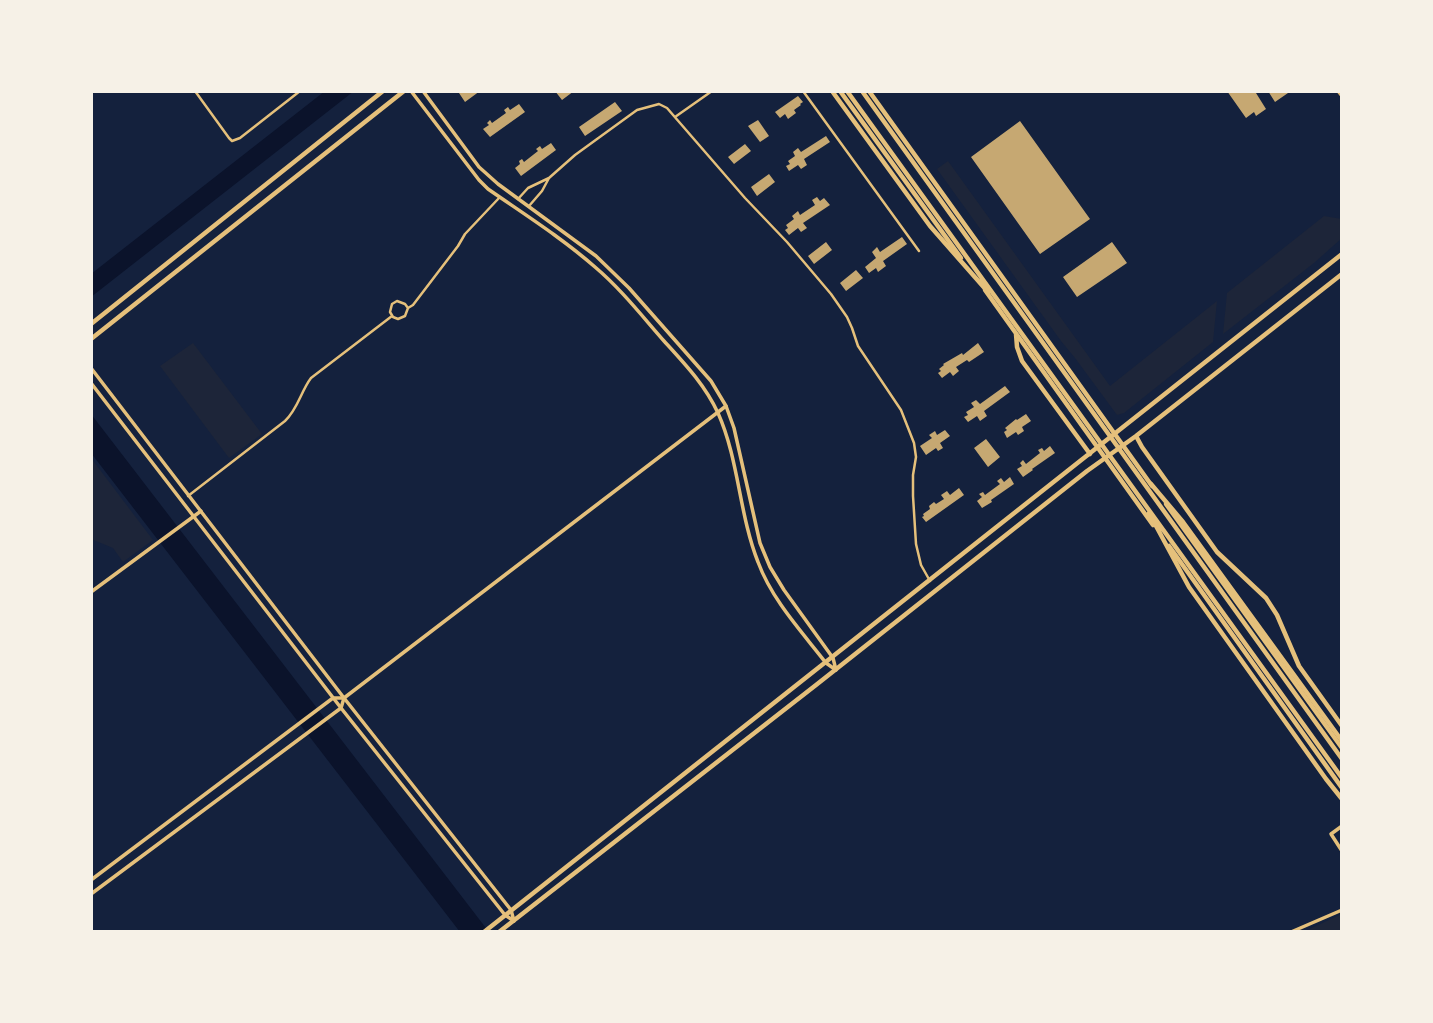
<!DOCTYPE html>
<html>
<head>
<meta charset="utf-8">
<style>
	body { margin:0 }
	#map { position:relative; width:1433px; height:1023px; overflow:hidden; background:#14213d; font-family:"Varela Round",sans-serif }
	canvas { display:block }
	.frame { position:absolute; inset:0; border:93px solid #f6f1e7; pointer-events:none }
</style>
</head>
<body>
<div id="map">
<canvas width="1433" height="1023"></canvas>
<div class="frame"></div>
</div>
<script>
const ctx = document.querySelector('canvas').getContext('2d');
ctx.lineJoin = 'round';
function paint(path, color) { ctx.fillStyle = color; ctx.fill(path, 'evenodd'); }
function trace(path, color, width, dash) { ctx.strokeStyle = color; ctx.lineWidth = width; ctx.lineCap = dash ? 'butt' : 'round'; ctx.setLineDash(dash || []); ctx.stroke(path); }
const green = new Path2D(`
	M948 161 1110 386 1217 301 1213 342 1124 413 1117 415 1075 358 1061 341 937 169Z
	M1324 216 1342 219V238L1314 263 1223 334 1227 293Z
	M193 343 262 434 229 458 160 366Z
	M91 458 153 540 123 562 113 548 91 539Z
	M1342 914V932H1303Z`);
const water = new Path2D(`
	M325 91H354L91 297V274Z
	M91 414 489 932H460L91 453Z`);
const building = new Path2D(`
	M462 91H480L465 102 459 93Z
	M555 91H574L562 100Z
	M1227 91H1259L1256 93 1266 109 1256 116 1254 112 1246 118Z
	M1268 91H1287L1288 93 1275 102Z
	M798 96 803 102 800 104 801 105 794 110 796 113 788 119 785 114 780 118 775 112Z
	M615 102 622 111 585 136 579 127Z
	M519 104 525 112 490 137 483 129 489 125 487 123 490 120 492 123 506 113 504 110 508 107 510 110Z
	M758 120 769 136 760 142 748 126Z
	M1020 121 1090 219 1040 254 971 157Z
	M826 136 830 142 804 159 807 165 801 169 798 165 789 171 786 166 790 164 788 161 795 156 793 152 798 148 801 152Z
	M551 143 556 150 521 176 515 168 520 164 519 161 522 159 524 162 538 151 536 149 540 146 542 149Z
	M745 144 751 151 734 164 728 157Z
	M769 174 775 182 757 196 751 187Z
	M817 197 820 201 824 198 830 205 803 223 807 228 801 232 798 228 789 235 785 230 788 228 786 225 794 219 792 216 798 211 800 215 815 205 812 200Z
	M902 237 907 244 883 261 886 266 878 272 876 268 869 273 865 267 876 258 872 252 877 247 880 252Z
	M826 242 832 250 814 264 808 256Z
	M1112 242 1127 263 1077 297 1063 277Z
	M856 270 863 278 846 291 840 283Z
	M978 343 984 352 969 362 967 360 956 367 959 371 953 376 950 372 942 378 938 373 941 371 939 369 944 365 943 364 962 353 963 355Z
	M1005 386 1010 392 984 411 987 416 980 421 977 416 968 422 964 417 968 415 966 412 974 407 971 403 976 400 980 404Z
	M1026 414 1031 421 1022 427 1024 431 1018 435 1016 432 1007 438 1004 432 1007 430 1005 428 1016 419 1017 420Z
	M945 430 950 436 940 443 943 448 938 451 936 448 926 455 920 446 932 438 929 435 935 431 937 435Z
	M986 439 1000 457 988 467 974 448Z
	M1050 446 1055 453 1032 469 1033 470 1023 477 1017 469 1022 466 1020 463 1023 460 1026 464 1040 453 1038 450 1042 448 1044 451Z
	M1010 477 1014 484 991 500 992 502 982 508 977 501 982 497 979 494 983 492 985 495 1000 484 997 481 1001 478 1004 482Z
	M959 488 964 495 926 522 922 517 924 516 923 514 930 509 929 506 934 502 936 504 944 499 941 495 947 491 950 495Z`);
const minor = new Path2D(`
	M195 91 229 138 232 141 240 138 300 91
	M803 91 919 251
	M675 117 712 91
	M518 199 528 188 549 178 575 155 637 110 659 104 667 108 745 198 787 242 831 294 847 317 852 328 858 346 901 410 914 443 916 457 913 475V496L916 544 921 565 930 581
	M529 206 542 191 549 178
	M408 308 405 304 397 301 392 304 390 312 393 317 398 319 405 316 408 308 413 305 458 246 465 234 499 198
	M188 496 285 421C298 409 301 391 311 378L392 316`);
const tertiary = new Path2D(`
	M1338 91 1342 96
	M91 592 201 511
	M344 698 726 406
	M1342 826 1331 834 1342 851
	M91 880 333 698H344
	M91 894 341 708 344 698
	M1291 932 1342 910`);
const secondary = new Path2D(`
	M411 91 479 180 488 189C524 214 562 238 595 267 621 289 642 316 664 341 685 364 705 385 718 413 739 460 739 514 758 562 772 600 802 632 826 663L836 670
	M423 91 479 167 498 184 596 256 629 288 711 381 726 406 734 428 760 543 770 567 784 590 833 658 836 670
	M91 368 344 698 511 910 514 921
	M91 383 341 708 505 915 514 921`);
const primary = new Path2D(`
	M840 91 961 258
	M869 91 1152 486
	M985 290 1153 525
	M91 324 383 91
	M1016 334 1017 347 1022 361 1090 454
	M91 339 404 91
	M1136 436 1142 447 1217 552 1266 598 1277 615 1299 666 1342 726
	M1166 504 1342 748
	M1169 546 1342 788
	M484 932 1342 254
	M499 932 816 685 1087 471 1136 436 1342 274`);
const trunk = new Path2D(`
	M832 91 930 226 988 292
	M847 91 1342 778
	M862 91 1342 759
	M1151 484 1183 522 1342 741
	M1149 513 1189 587 1326 779 1342 799`);
paint(green, '#1d2539');
paint(water, '#0b132b');
paint(building, '#c6a872');
trace(minor, '#e5c07b', 2.5);
trace(tertiary, '#e5c07b', 3.5);
trace(secondary, '#e5c07b', 3.5);
trace(primary, '#e5c07b', 4.5);
trace(trunk, '#e5c07b', 4.5);
</script>
</body>
</html>
